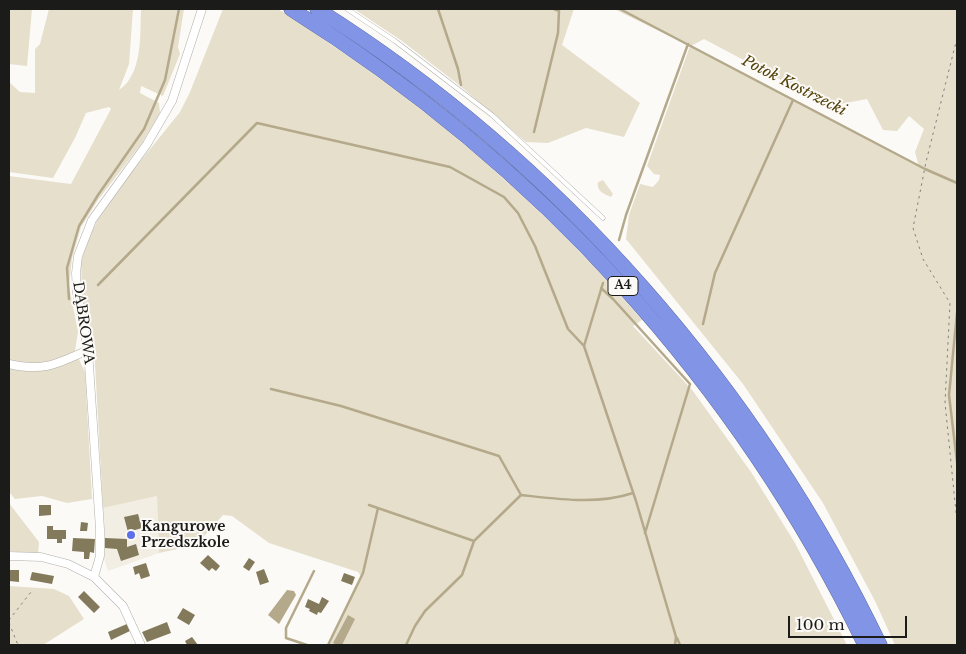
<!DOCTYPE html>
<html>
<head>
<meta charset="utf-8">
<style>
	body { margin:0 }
	#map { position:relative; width:966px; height:654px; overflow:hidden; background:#fcfaf7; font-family:"Libre Baskerville",serif }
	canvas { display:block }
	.frame { position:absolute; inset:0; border:10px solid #1b1b19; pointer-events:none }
	.scale { position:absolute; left:788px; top:616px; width:119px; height:22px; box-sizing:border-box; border:2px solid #1b1b19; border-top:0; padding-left:6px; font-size:15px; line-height:18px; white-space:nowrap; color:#1b1b19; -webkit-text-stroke:4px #fcfaf7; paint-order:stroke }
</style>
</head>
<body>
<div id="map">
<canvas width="966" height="654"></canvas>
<div class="frame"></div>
<div class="scale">100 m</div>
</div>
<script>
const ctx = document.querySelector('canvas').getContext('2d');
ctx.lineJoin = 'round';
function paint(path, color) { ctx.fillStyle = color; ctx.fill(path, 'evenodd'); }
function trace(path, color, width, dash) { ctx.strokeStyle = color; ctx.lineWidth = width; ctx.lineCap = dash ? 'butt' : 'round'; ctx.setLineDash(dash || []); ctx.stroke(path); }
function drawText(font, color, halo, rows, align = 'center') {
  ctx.font = font + ' "Libre Baskerville",serif'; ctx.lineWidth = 4; ctx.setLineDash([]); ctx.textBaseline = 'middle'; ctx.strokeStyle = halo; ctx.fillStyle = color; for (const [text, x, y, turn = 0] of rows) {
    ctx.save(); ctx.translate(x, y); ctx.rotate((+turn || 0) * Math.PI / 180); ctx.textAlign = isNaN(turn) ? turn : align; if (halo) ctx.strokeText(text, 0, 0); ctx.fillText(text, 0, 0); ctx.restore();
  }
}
const built = new Path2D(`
	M157 496 159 553 108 571 103 556 105 538 103 508Z`);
const green = new Path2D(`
	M9 9H32L27 66 9 64Z
	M49 9H133L129 64 119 90C143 74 140 34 141 9H184L178 47 180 54 163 96 141 86 140 93 159 103 160 113 142 143 98 200 81 227 72 258 69 286 78 332 75 351 85 372 92 499 67 503 42 496 15 499 9 492V176L71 184 111 109 109 107 86 113 75 138 53 178 9 172V82L20 92 35 93V49L40 44Z
	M223 9C236 9 264 6 276 9 286 11 319 36 330 44 446 121 550 214 642 320L633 326 693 391 751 472 795 543 847 645H329L361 576 358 572 269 543 232 516 223 515 196 545 159 553 157 496 103 508 94 346 82 296 81 262 88 240 97 221 126 179 180 112 190 92Z
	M354 9H574L562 45 640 103 624 137 586 128 548 143 526 142 459 85 402 41Z
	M614 9H957V645H895L875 601 823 503 743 384 626 239 629 215 640 184 653 187 659 180 660 175 654 174 647 166 690 46ZM704 39 830 106 867 99 883 130 897 131 909 116 924 129 915 152 919 167 691 46Z
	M603 180 613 194 611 197C604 194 596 191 598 182Z
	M9 503 39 542 38 554 9 551Z
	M9 586 54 589 69 596 84 619 43 645H9Z`);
const water = new Path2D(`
	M287 590 294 591 296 595 279 624 268 615Z
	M348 615 355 619 342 645H337L333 643Z`);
const stream = new Path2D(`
	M438 9 458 69 461 85
	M620 9 925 169 957 183
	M534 132 558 33 559 11 554 9
	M619 240 626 215 688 44
	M98 285 257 123 450 167 504 197 518 213 535 246 568 329 584 346 636 501 676 637 675 645
	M601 288 613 299 690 384 645 533
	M69 299 67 268 79 226 98 195 144 129 165 80 179 9
	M957 313 949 395 957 462
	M703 324 715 273 793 100
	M584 346 603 283
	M271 389 341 406 499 456 521 495
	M521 495C558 499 597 505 633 493
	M369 505 474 541
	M677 638 680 645
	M307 645 286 638V628L314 571
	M328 645 363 573 378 508
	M406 645 415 626 425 611 462 575 474 541 521 495`);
const building = new Path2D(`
	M39 505H51V515L39 516Z
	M138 514 142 528 128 532 124 517Z
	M81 522 88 523 87 531H80Z
	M47 526H53V530H66V539H62V543H57V539H47Z
	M73 538 95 539 94 553 90 552 89 559H84V552L72 551Z
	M105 538 127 539V547L136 544 139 555 121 561 117 549 105 548Z
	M208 555 220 566 216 571 212 568 209 571 200 563Z
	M249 558 255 562 249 571 243 567Z
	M146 563 150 576 141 579 139 573 135 575 133 567Z
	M264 569 269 582 260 585 256 572Z
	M9 570H19V582L9 581Z
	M32 572 54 576 52 584 30 580Z
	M344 573 355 577 352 585 341 581Z
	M84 591 100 607 94 613 78 597Z
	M322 597 329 601 321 613 318 612 317 615 309 611 310 609 305 607 308 599 319 604Z
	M183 608 195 615 189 625 177 618Z
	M167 622 171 633 147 642 142 632Z
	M127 624 130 631 111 640 108 632Z
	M192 637 198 645H187L185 641Z`);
const path = new Path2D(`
	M957 38 926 162 913 228 923 259 950 303 945 403 957 522
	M9 620 31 592
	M9 623 18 645`);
const service = new Path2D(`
	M347 9 395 41 492 115 603 218`);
const minor = new Path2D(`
	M9 364C43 372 57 364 88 350
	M9 556 41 557 68 564 94 577 123 606 141 645
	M94 577 100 556V529L88 350 77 293 76 273 78 256 92 220 147 144 172 101 202 9`);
const motorway = new Path2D(`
	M291 9C539 165 737 381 865 645
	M317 9C560 162 756 387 880 645`);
const markers = [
	[131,535,5,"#5d70e7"]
];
const shields = [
	[623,286,30]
];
const shieldNames = [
	["A4",623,286]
];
const streetNames = [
	["DĄBROWA",83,323,82]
];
const poiNames = [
	["Kangurowe",141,527],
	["Przedszkole",141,543]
];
const waterNames = [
	["Potok Kostrzecki",794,86,27]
];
paint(built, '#f2eee4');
paint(green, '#e6dfcc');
paint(water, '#b4a98a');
trace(stream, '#b4a98a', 2.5);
paint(building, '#83795b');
trace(service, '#b0afab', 5);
trace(minor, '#b0afab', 9);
trace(motorway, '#5d6a9e', 15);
trace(path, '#82817f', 1, [2.5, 4]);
trace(service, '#fff', 4);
trace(minor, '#fff', 8);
trace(motorway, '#8194e6', 14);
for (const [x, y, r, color] of markers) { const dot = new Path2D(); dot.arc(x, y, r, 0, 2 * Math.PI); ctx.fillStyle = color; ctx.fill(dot); trace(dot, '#fcfaf7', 2); }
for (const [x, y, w] of shields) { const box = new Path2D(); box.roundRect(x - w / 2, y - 9.5, w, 19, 4); ctx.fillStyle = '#fcfaf7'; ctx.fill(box); trace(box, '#1b1b19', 1); }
drawText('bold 12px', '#1b1b19', null, shieldNames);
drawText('14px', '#1b1b19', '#fcfaf7', streetNames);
drawText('bold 14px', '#1b1b19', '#fcfaf7', poiNames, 'left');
drawText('italic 15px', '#524107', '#fcfaf7', waterNames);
</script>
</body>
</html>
